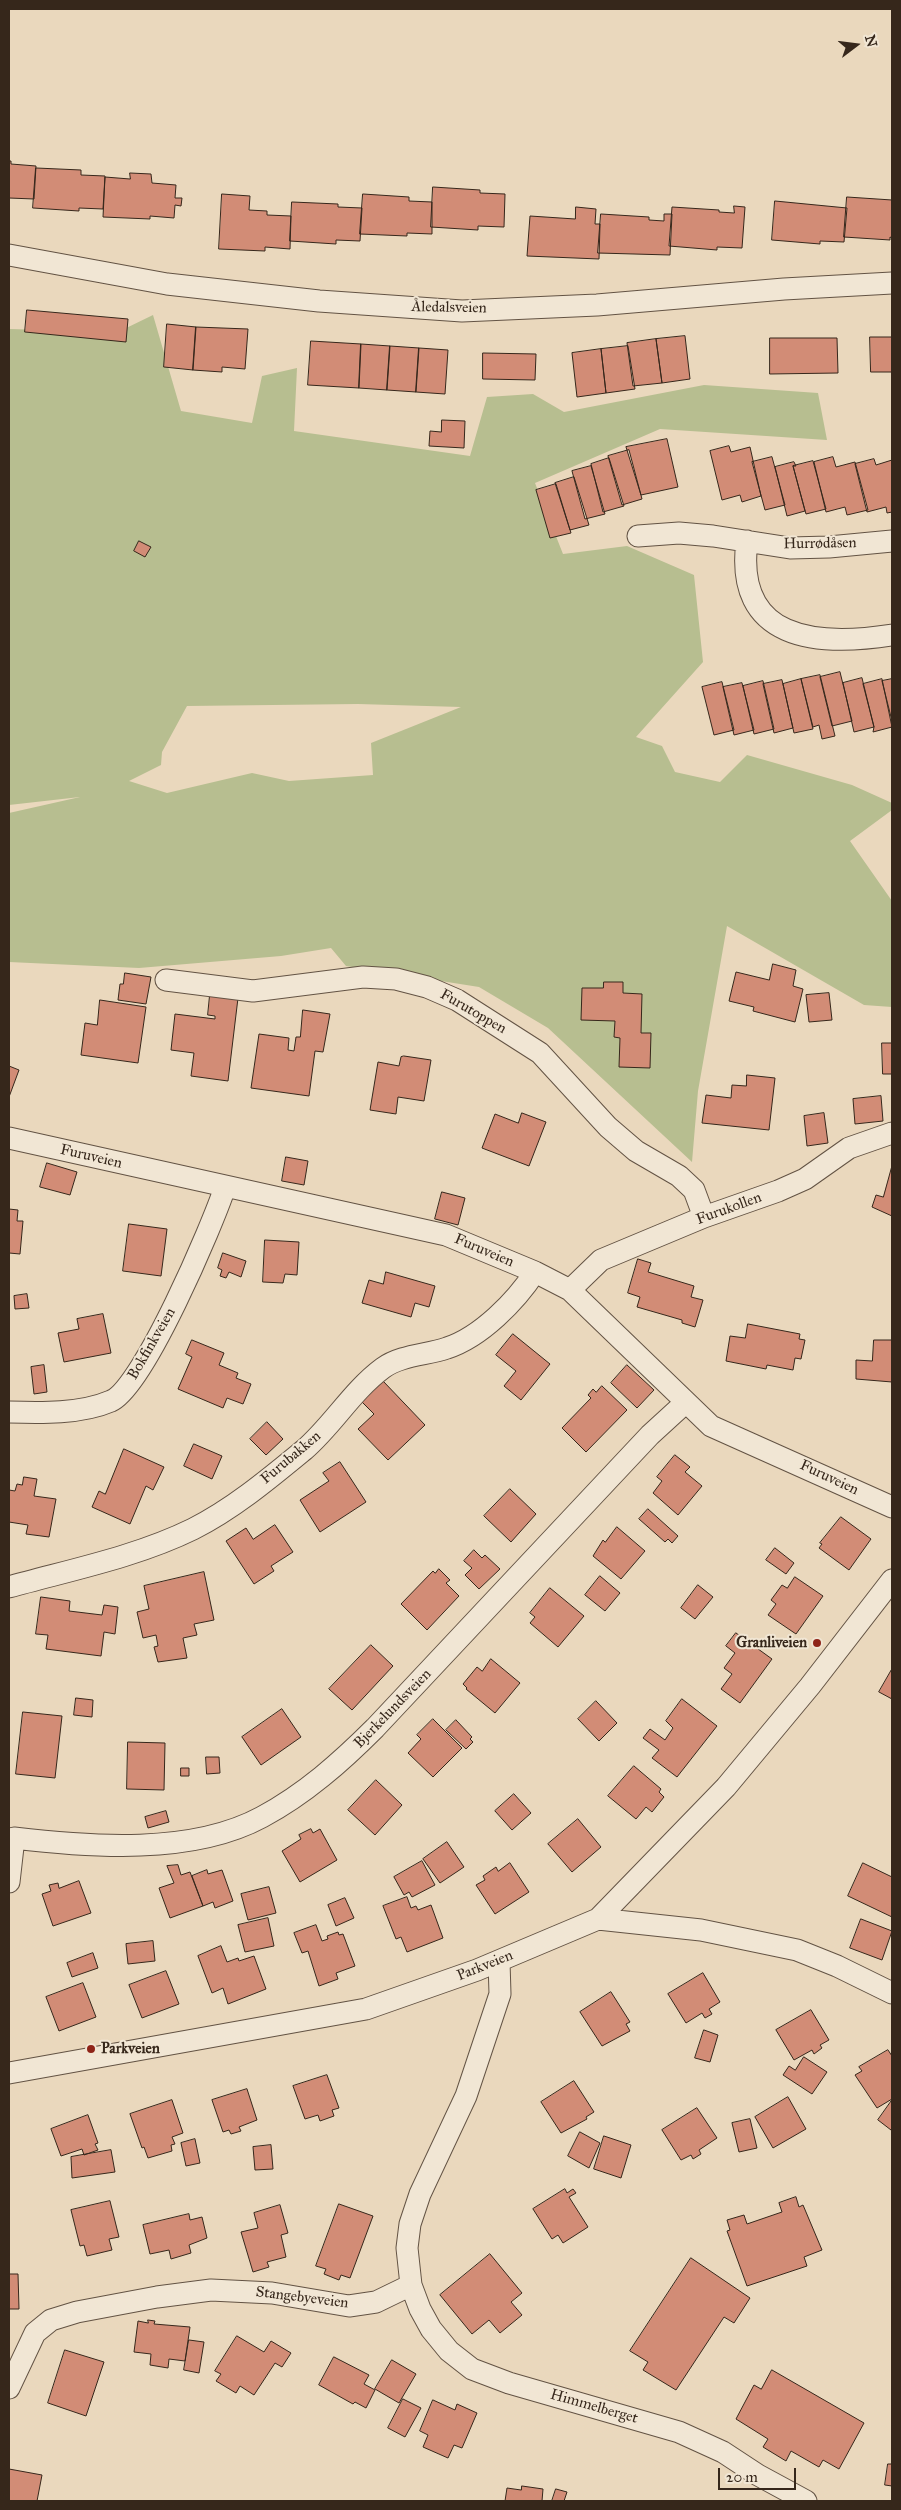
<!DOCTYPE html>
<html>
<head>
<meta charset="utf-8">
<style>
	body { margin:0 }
	#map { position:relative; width:901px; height:2510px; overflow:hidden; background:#ead8bd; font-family:"IM FELL Great Primer",serif }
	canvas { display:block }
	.frame { position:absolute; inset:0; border:10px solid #36271b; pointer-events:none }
	.north { position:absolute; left:831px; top:20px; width:50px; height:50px; -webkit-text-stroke:4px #f1e6d4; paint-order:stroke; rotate:75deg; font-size:14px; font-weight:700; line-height:20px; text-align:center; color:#36271b }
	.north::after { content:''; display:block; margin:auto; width:18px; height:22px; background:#36271b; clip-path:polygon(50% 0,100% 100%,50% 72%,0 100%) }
	.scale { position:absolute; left:718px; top:2468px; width:78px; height:22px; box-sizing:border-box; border:2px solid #36271b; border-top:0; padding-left:6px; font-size:15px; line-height:18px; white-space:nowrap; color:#36271b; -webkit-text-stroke:4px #f1e6d4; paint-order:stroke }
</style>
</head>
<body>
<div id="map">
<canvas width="901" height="2510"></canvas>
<div class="frame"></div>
<div class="north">N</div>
<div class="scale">20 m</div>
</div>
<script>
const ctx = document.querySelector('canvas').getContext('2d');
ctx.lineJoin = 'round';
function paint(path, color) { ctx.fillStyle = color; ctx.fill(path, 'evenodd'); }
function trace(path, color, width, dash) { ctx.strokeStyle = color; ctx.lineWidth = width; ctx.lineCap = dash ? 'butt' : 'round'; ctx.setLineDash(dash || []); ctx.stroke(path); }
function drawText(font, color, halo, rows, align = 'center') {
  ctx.font = font + ' "IM FELL Great Primer",serif'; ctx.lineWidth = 4; ctx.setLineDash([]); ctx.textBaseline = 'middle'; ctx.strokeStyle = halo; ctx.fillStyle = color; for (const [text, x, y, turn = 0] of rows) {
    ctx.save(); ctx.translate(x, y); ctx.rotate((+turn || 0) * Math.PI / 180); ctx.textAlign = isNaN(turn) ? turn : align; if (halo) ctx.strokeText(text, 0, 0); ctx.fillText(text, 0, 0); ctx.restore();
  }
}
const green = new Path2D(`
	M153 315 181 411 252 423 262 376 297 368 294 431 470 456 487 397 533 394 564 412 704 385 818 393 827 440 660 429 535 483 563 554 627 546 694 575 703 662 636 737 662 746 675 772 720 782 747 755 852 785 892 803V810L850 841 892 901V1007L864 1005 727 926 698 1091 692 1162 548 1028 479 987 346 966 331 948 281 956 139 968 9 962V813L80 797 9 805V329L118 332ZM358 704 461 707 371 743 373 775 289 781 252 773 167 793 129 781 161 765 162 752 187 706Z`);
const building = new Path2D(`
	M9 161H11V164L36 166 34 199 9 198V201Z
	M36 168 81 170V175L105 176 103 209 79 208V211L33 208Z
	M130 173 151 174 152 183 176 185 175 198H182L181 206 175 205 174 218 150 216V219L103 217 105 177 130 179Z
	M433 187 480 190V193L505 194 504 227 478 226V230L431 227Z
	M222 194 250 196 249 210 267 211V215L291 216 290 249 265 247V251L219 249Z
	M363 194 409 197V201L432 202V234L407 233V236L360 234Z
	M847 197 892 200V238L890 237V240L844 237Z
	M775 201 847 208 844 242 820 241V244L772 240Z
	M292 202 338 204V207L362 208 360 241 336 240V244L290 241Z
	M734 206 745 207 742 248 717 247V250L669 246 672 207 719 210V212L734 213Z
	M576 207 596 209 595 224H600L599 259 527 256 530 216 575 219Z
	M601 214 649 217V220L664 221V214H672L670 255 598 253Z
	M27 310 128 319 126 342 25 332Z
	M167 324 196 327 193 370 164 367Z
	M196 327 248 329 245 369 222 367V372L193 370Z
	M685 336 690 379 662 383 656 339Z
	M870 337H892V372H871Z
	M770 338H837L838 373 770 374Z
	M656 339 662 383 633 386 627 343Z
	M311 341 361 344 359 388 308 385Z
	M361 344 390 346 387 390 359 388Z
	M390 346 419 348 416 392 387 390Z
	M628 346 635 389 606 393 601 349Z
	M419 348 448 350 445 394 416 392Z
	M601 349 606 393 577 397 572 353Z
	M483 353 536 354 535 380 483 379Z
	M442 420 465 421 464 448 429 446 430 431 441 432Z
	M667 439 678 487 641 495 626 447Z
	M729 446 731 452 750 447 761 496 742 502 740 495 722 500 710 451Z
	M629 450 642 499 622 505 608 456Z
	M772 457 785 505 765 510 752 462Z
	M833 457 836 467 855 462 868 510 847 515 845 507 826 512 814 462Z
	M609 458 624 506 603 512 591 464Z
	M874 459 876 465 892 460V512L887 513 886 507 867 512 855 464Z
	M813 461 826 509 806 514 793 466Z
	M794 462 796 466H793L805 511 787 516 775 467Z
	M591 466 605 514 585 519 572 471Z
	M574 477 589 525 570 530 555 483Z
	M556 484 571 533 550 538 536 490Z
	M139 541 151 547 145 557 134 551Z
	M840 672 852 721 832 726 820 677Z
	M820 675 835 736 822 739 819 725 813 727 801 679Z
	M862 678 874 727 854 732 843 683Z
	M801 679 813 729 794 733 783 684Z
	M882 679 892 727 873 732 874 727 863 684Z
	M892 679V721L882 681Z
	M782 680 793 728 774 733 763 684Z
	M763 681 774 729 754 734 743 686Z
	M722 682 734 730 714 735 702 687Z
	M742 683 754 730 734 735 723 687Z
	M773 964 796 970 793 986 803 989 795 1022 753 1011 754 1007 729 1001 736 972 769 980Z
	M125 973 151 977 146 1004 118 1000 120 984H123Z
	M604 982H623V993L642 994 641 1033H651L650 1068 619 1067 620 1038 614 1037 615 1021 581 1020 582 988H603Z
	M829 993 832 1020 809 1022 806 995Z
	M210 995 238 998 228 1081 191 1076 194 1053 171 1050 175 1014 215 1019V1016L208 1015Z
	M100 1000 146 1007 138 1063 81 1055 85 1023 97 1025Z
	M303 1010 330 1014 323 1052 315 1051 309 1096 251 1088 259 1034 289 1038 288 1050 294 1051 296 1037H300Z
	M882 1043H892V1074H883Z
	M404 1056 431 1060 424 1101 398 1097 396 1114 370 1110 378 1062 399 1066 401 1057Z
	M9 1066 19 1070 9 1097Z
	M747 1075 775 1078 769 1130 702 1123 706 1095 731 1098 732 1085 746 1086Z
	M881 1096 883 1121 855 1124 853 1099Z
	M522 1113 546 1122 529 1166 482 1148 495 1114 518 1123Z
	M824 1113 828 1143 807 1146 804 1116Z
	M286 1157 308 1161 304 1185 282 1181Z
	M47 1163 77 1172 70 1195 40 1187Z
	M892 1166V1216L872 1207 876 1195 883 1197Z
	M442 1192 465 1198 458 1225 435 1219Z
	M9 1209 18 1210 17 1221H23L20 1254 9 1253Z
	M129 1224 167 1229 161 1276 123 1271Z
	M265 1240 299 1242 297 1275 285 1274 283 1283 263 1282Z
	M223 1253 246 1261 241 1277 229 1272 226 1278 220 1276 222 1270 218 1268Z
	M638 1259 651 1263 648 1272 694 1286 691 1297 703 1300 695 1327 682 1323V1320L637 1307 640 1297 628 1293Z
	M386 1272 435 1286 429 1307 415 1303 411 1317 362 1303 369 1280 383 1284Z
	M27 1294 29 1308 15 1309 14 1296Z
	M103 1314 111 1353 64 1362 58 1333 79 1329 77 1319Z
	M748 1324 800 1334 799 1339 805 1340 801 1359 795 1358 793 1370 767 1365 766 1369 726 1361 730 1336 745 1338Z
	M513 1334 550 1364 521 1400 504 1386 516 1371 496 1355Z
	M192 1340 224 1353 219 1365 238 1373 236 1378 251 1384 243 1404 227 1398 223 1408 178 1389 192 1357 186 1354Z
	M874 1340H892V1382L856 1379V1360L872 1361Z
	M44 1365 47 1392 34 1394 31 1367Z
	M627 1365 654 1390 637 1408 611 1383Z
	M383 1381 425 1425 388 1460 358 1429 374 1414 362 1402Z
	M602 1386 627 1410 586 1452 562 1428 591 1398 588 1395 593 1389 596 1392Z
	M267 1422 283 1439 266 1455 250 1439Z
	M194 1444 222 1456 212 1479 184 1466Z
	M124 1449 164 1467 153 1490 146 1486 130 1524 92 1507 99 1491 105 1494Z
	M675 1455 690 1467 685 1472 702 1486 678 1515 653 1493 662 1481 657 1477Z
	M340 1462 366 1502 320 1532 300 1500 329 1481 323 1473Z
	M24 1477 37 1479 34 1496 56 1499 49 1537 26 1534 28 1525 9 1522V1490L15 1491 17 1484 22 1485Z
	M510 1489 536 1514 511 1542 484 1516Z
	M648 1509 678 1536 672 1543 668 1539 665 1542 639 1519Z
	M841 1517 871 1539 849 1570 819 1548 822 1544 820 1543Z
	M275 1525 293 1552 271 1566 274 1571 254 1584 226 1541 246 1528 253 1539Z
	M617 1527 645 1551 621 1579 593 1556 603 1540 605 1542Z
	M775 1548 794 1563 786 1574 766 1560Z
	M474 1550 482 1558 485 1555 500 1569 479 1589 465 1575 472 1568 464 1561Z
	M439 1569 450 1580 446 1583 459 1596 427 1630 401 1604 433 1571 435 1573Z
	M204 1572 214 1620 194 1624 197 1635 183 1638 187 1658 158 1662 154 1647 158 1646 156 1635 143 1638 137 1612 149 1609 144 1586Z
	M600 1576 620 1593 605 1611 585 1595Z
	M795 1577 823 1596 796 1634 768 1615 776 1604 771 1600 782 1585 787 1588Z
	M698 1585 713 1597 695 1619 681 1608Z
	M550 1588 584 1616 558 1647 530 1623 535 1617 530 1613Z
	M41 1597 70 1601 69 1611 102 1615 104 1605 118 1607 115 1634 104 1632 101 1656 46 1649 48 1635 36 1634Z
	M736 1633 772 1659 740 1703 721 1689 732 1674 724 1668 735 1653 726 1646Z
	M371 1645 393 1666 352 1710 329 1689Z
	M491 1659 520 1683 495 1713 466 1689 467 1688 463 1684 477 1667 482 1671Z
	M892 1669V1699L879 1692Z
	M76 1698 93 1700 92 1717 74 1715Z
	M682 1699 717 1726 677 1777 652 1758 659 1750 643 1738 650 1729 665 1740 673 1728 666 1721Z
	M596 1701 617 1723 599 1741 578 1719Z
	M282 1709 301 1737 261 1765 242 1737Z
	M23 1712 62 1716 55 1778 16 1774Z
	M433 1719 462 1748 433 1777 408 1753 421 1739 417 1735Z
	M456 1720 472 1737 470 1739 473 1742 466 1749 446 1730Z
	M128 1742 165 1743 164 1790 127 1789Z
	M206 1757H219L220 1773 207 1774Z
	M634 1766 661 1789 659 1792 664 1797 652 1812 646 1807 636 1819 608 1796Z
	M181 1768H189V1776H181Z
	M376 1780 402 1805 375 1835 348 1810Z
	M514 1794 531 1813 512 1830 495 1811Z
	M166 1811 169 1822 148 1828 145 1817Z
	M578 1819 601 1847 572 1872 548 1844Z
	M311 1829 313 1833 320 1829 337 1860 300 1882 282 1851 301 1839 299 1835Z
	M447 1842 464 1867 440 1883 423 1859Z
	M422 1861 435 1885 412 1897 409 1892 404 1895 394 1877Z
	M510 1863 529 1892 495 1914 476 1885 485 1880 483 1876 496 1867 498 1871Z
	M863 1863 892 1877V1917L848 1896Z
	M178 1865 181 1875 190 1872 203 1906 170 1918 159 1888 174 1883 167 1866Z
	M207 1870 208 1874 222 1870 233 1901 215 1908 213 1902 203 1906 192 1876Z
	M79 1881 91 1913 53 1926 42 1894 51 1891 49 1885 58 1883 59 1888Z
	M269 1887 276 1913 248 1920 241 1894Z
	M407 1897 411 1908 416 1906 418 1910 431 1905 443 1938 407 1952 401 1937 396 1939 383 1906Z
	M345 1898 354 1918 336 1926 328 1905Z
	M268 1918 274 1946 245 1952 238 1925Z
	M861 1919 892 1931 882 1960 850 1948Z
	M316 1925 322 1941 328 1939 327 1936 338 1932 339 1935 343 1934 355 1966 336 1973 338 1979 319 1986 308 1951 302 1953 294 1933Z
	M153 1941 155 1961 128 1964 126 1944Z
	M221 1946 227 1962 238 1958 239 1961 254 1956 266 1989 228 2004 223 1988 212 1993 198 1956Z
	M93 1953 98 1968 72 1977 67 1963Z
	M166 1971 179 2004 142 2018 129 1985Z
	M703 1973 720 2002 709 2009 712 2014 705 2018 702 2013 686 2023 668 1994Z
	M83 1983 96 2017 59 2031 46 1997Z
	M611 1992 630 2022 626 2024 630 2031 602 2046 580 2012Z
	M811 2010 829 2040 820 2045 822 2048 814 2054 812 2050 794 2060 776 2030Z
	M704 2030 718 2035 710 2062 695 2058Z
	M888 2050 892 2056V2099L877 2108 855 2075 862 2071 859 2067Z
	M804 2057 827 2072 812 2094 783 2075 789 2066 795 2070Z
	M327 2075 339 2108 332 2110 334 2116 320 2121 318 2115 305 2119 293 2086Z
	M574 2081 594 2112 586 2117 587 2119 561 2133 541 2102Z
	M247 2089 257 2120 239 2127 241 2131 231 2134 229 2130 223 2132 212 2100Z
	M788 2097 806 2129 773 2148 755 2117Z
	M172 2100 183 2133 172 2137 175 2144 171 2145 172 2151 148 2158 144 2147 142 2148 130 2114Z
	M892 2100V2128L891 2130 878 2120Z
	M697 2108 717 2138 699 2150 701 2154 693 2159 691 2155 681 2160 662 2130Z
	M88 2115 98 2143 95 2144 98 2150 84 2155 82 2149 61 2156 51 2129Z
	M750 2119 757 2148 739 2152 732 2123Z
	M580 2132 600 2143 589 2168 568 2156Z
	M604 2136 631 2145 621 2178 594 2169Z
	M195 2139 200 2163 186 2166 181 2143Z
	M271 2145 273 2169 255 2170 253 2147Z
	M111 2150 115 2172 72 2178 71 2157Z
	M565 2189 567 2193 573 2189 576 2193 569 2197 588 2227 563 2243 558 2235 552 2239 533 2209Z
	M796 2197 799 2207 803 2205 822 2250 804 2257 807 2266 747 2286 727 2231 730 2230 727 2220 744 2215 747 2224 782 2212 779 2203Z
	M110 2201 119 2237 109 2239 112 2250 87 2256 84 2245 80 2246 71 2210Z
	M339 2204 373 2216 350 2278 341 2275 339 2280 324 2274 326 2269 316 2266Z
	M280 2205 288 2233 281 2235 286 2257 267 2262 269 2267 253 2272 241 2232 258 2228 254 2213Z
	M189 2214 190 2220 202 2217 207 2238 189 2245 191 2253 171 2259 169 2250 150 2254 143 2225Z
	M490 2254 522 2293 511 2302 522 2315 500 2333 489 2320 472 2334 440 2295Z
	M691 2258 750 2298 734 2323 724 2317 676 2390 643 2370 648 2362 630 2351Z
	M9 2274H18L19 2309H9Z
	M148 2320 155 2321 154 2324 190 2327 185 2361 169 2359 168 2368 150 2365 151 2354 134 2352 138 2321 148 2323Z
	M237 2336 264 2352 271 2341 291 2353 282 2367 275 2363 254 2395 240 2386 236 2393 216 2381 221 2374 215 2371Z
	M189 2340 204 2342 199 2373 184 2370Z
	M65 2350 104 2362 86 2416 48 2403Z
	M334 2357 369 2375 364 2384 375 2390 366 2408 355 2402 353 2404 319 2385Z
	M392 2360 416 2374 399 2403 375 2389Z
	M772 2370 864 2423 839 2469 823 2460 819 2467 791 2451 786 2461 763 2447 768 2439 736 2419 754 2385 761 2389Z
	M403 2399 421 2408 405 2437 388 2428Z
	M433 2400 455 2410 457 2404 477 2413 462 2448 454 2445 448 2458 423 2447 428 2435 420 2431Z
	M888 2464H892V2486L885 2485Z
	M9 2469 42 2475 37 2501H9Z
	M522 2486 543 2489 542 2501H505L507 2488 521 2490Z
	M556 2489 567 2492 564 2501H552Z`);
const minor = new Path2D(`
	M9 255 167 284 319 301 462 311 597 305 784 289 892 283
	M638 536 679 533 713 536 790 548 829 547 892 541
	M747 541C734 640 816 647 892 635
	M166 980 253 991 363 977 396 979 427 987 457 1000 540 1053 608 1127 636 1151 679 1176 694 1190 704 1217
	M9 1138 446 1235 535 1272 570 1290 711 1426 892 1507
	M570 1290 601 1260 704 1217 778 1191 805 1179 849 1148 892 1133
	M9 1412C41 1413 81 1414 111 1401 143 1388 213 1224 225 1187
	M9 1587C70 1570 136 1557 193 1529 233 1509 270 1478 304 1450 333 1425 352 1391 383 1368 401 1355 427 1355 447 1348 481 1337 516 1301 535 1272
	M9 1882 14 1838C90 1847 192 1855 262 1817 305 1794 341 1762 375 1728L650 1435 685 1403
	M598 1919 726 1787 810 1686 892 1580
	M9 2073 366 2009 477 1970 598 1919 701 1930 797 1950 837 1966 892 1993
	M411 2285 420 2309 431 2329 449 2351 472 2369 509 2383 679 2432 723 2452 758 2475 806 2501
	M9 2388 35 2333 51 2320 77 2312 157 2297 211 2290 272 2293 349 2306 376 2302 411 2285 407 2248 410 2224 420 2194 466 2096 500 1994 499 1961`);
const markers = [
	[817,1643,5,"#8f2418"],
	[91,2049,5,"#8f2418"]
];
const streetNames = [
	["Åledalsveien",449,308,1],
	["Hurrødåsen",820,544,-1],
	["Furutoppen",473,1012,30],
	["Furuveien",91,1157,13],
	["Furukollen",729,1209,-20],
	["Furuveien",484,1251,23],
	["Bokfinkveien",152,1344,-60],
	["Furubakken",291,1458,-40],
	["Furuveien",829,1478,25],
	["Bjerkelundsveien",393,1709,-46],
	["Parkveien",485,1966,-22],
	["Stangebyeveien",302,2298,7],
	["Himmelberget",594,2407,16]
];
const poiNames = [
	["Granliveien",807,1643],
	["Parkveien",101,2049,"left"]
];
paint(green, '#b7be90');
paint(building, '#d28c76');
trace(building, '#36271b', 1);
trace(minor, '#635344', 23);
trace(minor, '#f1e6d4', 21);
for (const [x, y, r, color] of markers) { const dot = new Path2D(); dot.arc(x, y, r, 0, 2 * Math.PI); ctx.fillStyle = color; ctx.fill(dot); trace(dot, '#f1e6d4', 2); }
drawText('15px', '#36271b', '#f1e6d4', streetNames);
drawText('bold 15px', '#36271b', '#f1e6d4', poiNames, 'right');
</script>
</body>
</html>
